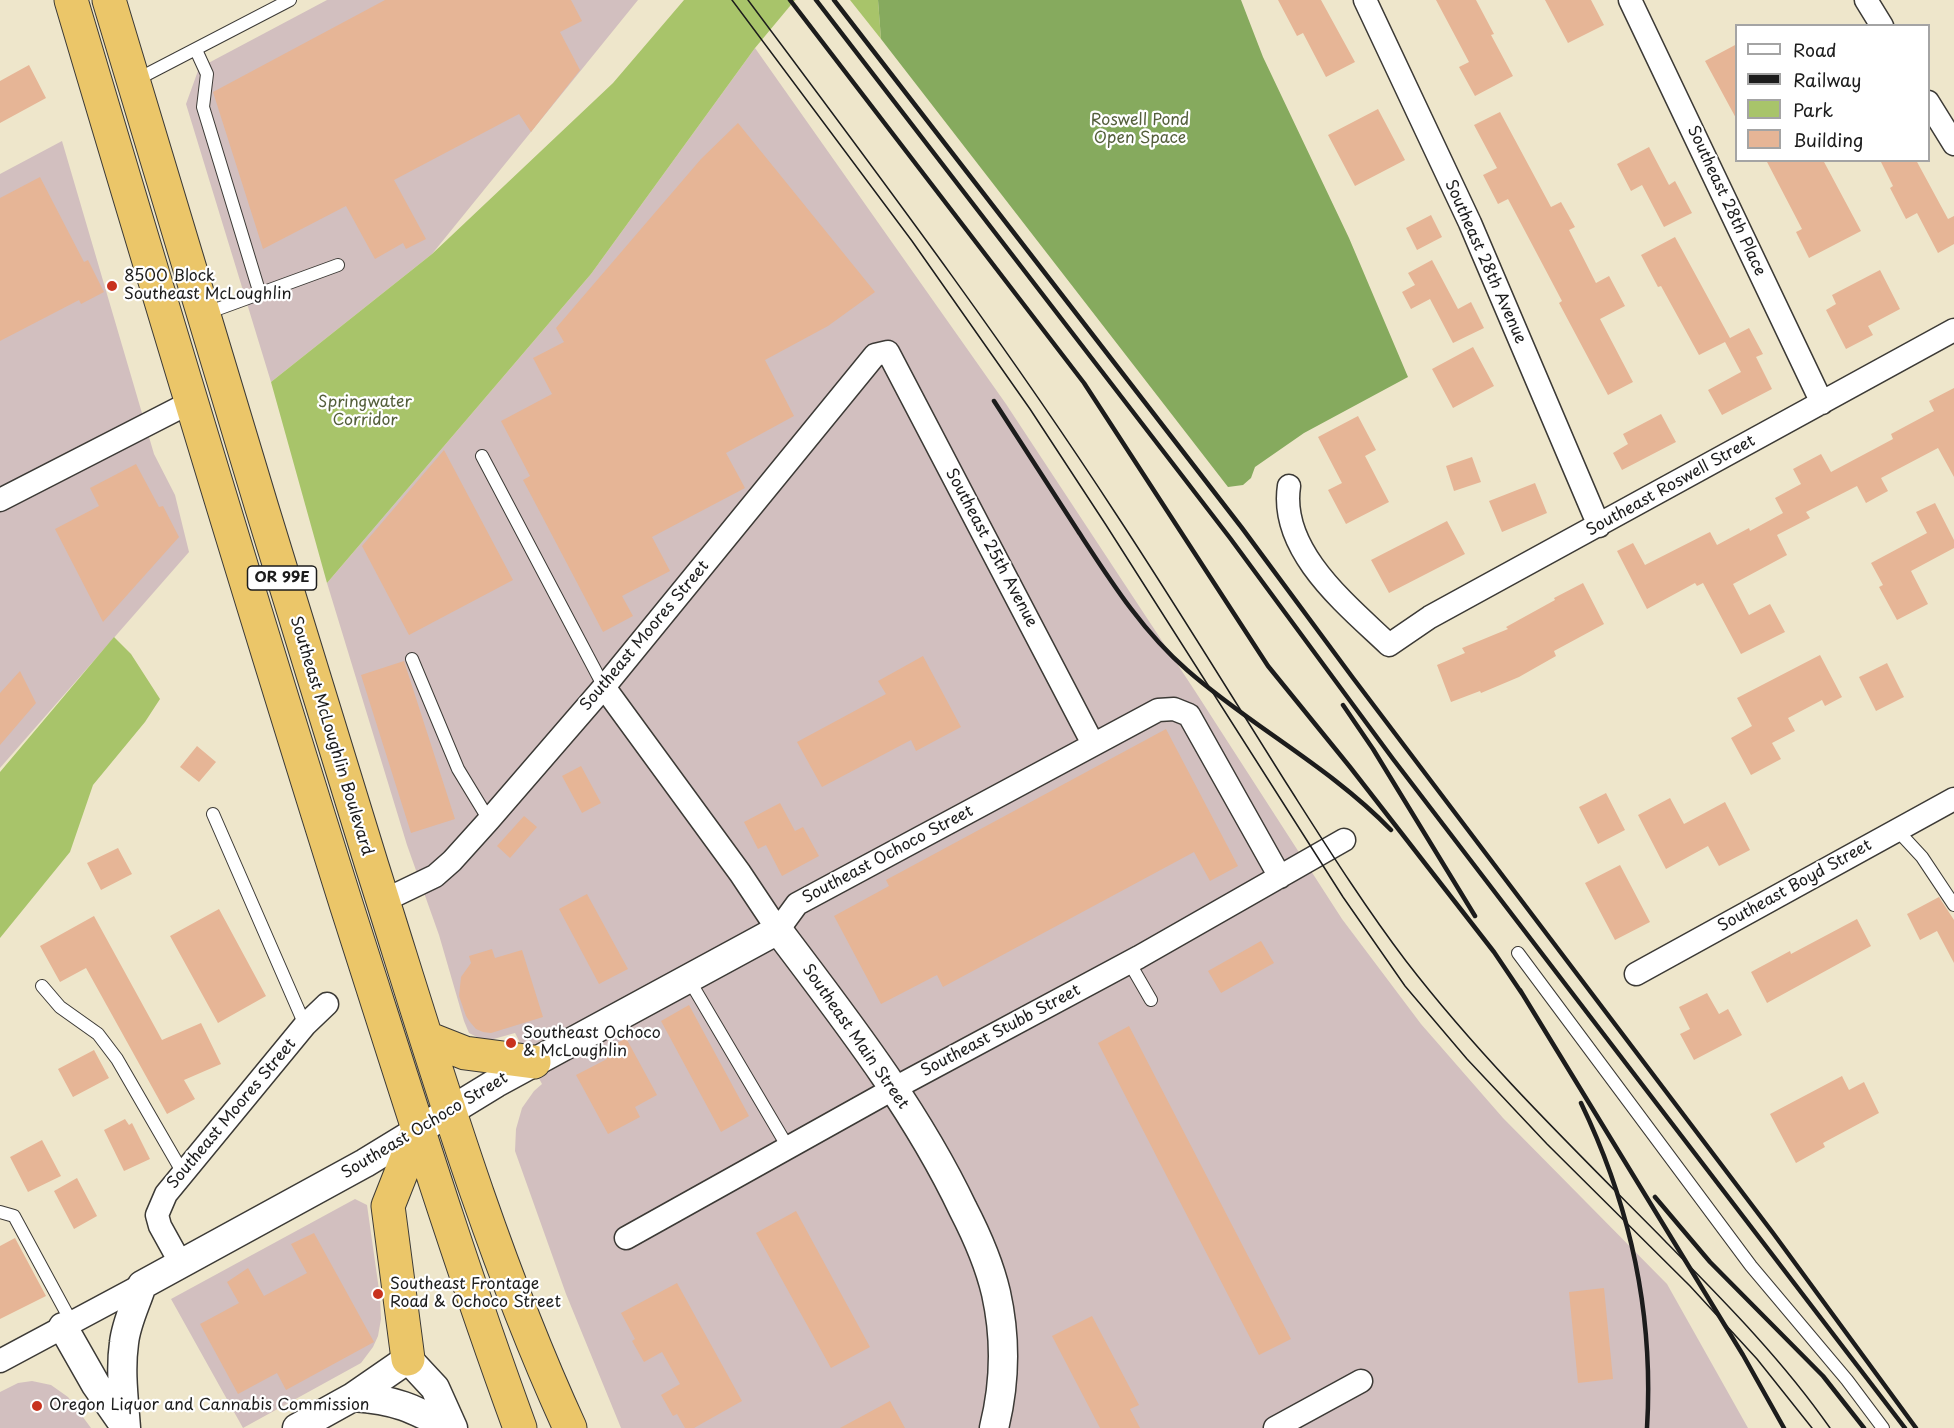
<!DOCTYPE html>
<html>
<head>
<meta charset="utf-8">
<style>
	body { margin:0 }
	#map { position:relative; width:1954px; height:1428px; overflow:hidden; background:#eee6cb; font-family:"Playpen Sans",sans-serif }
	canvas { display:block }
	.legend { position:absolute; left:1735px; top:24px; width:195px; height:138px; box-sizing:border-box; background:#fff; border:2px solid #a4a4a4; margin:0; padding:8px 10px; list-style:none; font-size:18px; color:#1c1c1c }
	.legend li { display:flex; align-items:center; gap:12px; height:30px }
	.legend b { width:30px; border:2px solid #a4a4a4 }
</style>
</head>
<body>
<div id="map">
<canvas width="1954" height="1428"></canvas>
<ul class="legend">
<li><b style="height:8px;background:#fff"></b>Road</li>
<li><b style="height:8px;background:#1c1c1c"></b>Railway</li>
<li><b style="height:16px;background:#a8c46a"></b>Park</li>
<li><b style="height:16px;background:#e6b596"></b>Building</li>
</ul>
</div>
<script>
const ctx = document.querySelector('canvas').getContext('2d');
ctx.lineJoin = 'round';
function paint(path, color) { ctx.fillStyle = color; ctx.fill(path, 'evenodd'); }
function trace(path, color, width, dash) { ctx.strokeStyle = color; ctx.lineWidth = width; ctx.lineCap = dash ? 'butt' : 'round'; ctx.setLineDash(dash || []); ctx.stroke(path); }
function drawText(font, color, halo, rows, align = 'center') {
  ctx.font = font + ' "Playpen Sans",sans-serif'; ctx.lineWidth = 4.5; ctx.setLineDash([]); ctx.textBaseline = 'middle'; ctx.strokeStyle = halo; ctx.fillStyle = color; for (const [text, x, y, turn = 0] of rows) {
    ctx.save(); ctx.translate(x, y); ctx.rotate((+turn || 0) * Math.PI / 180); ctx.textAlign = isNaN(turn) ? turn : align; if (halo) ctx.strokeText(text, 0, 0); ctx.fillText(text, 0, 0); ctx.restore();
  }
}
const industrial = new Path2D(`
	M327 0H638L432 254 271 382 186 104 199 68Z
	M755 48 1006 404 1195 691 1342 919 1421 1024 1503 1118 1667 1284 1748 1428H621L566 1294 515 1151 516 1129 522 1108 534 1091 542 1084 515 1033 490 1040 479 1038 469 1033 464 1021 439 935 407 845 327 583 591 274Z
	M62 141 154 454 175 495 189 552 0 768V174Z
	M355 1199 367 1205 380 1297 381 1319 378 1336 373 1347 361 1363 243 1428 171 1299Z
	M32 1381 51 1385 68 1397 91 1428H0V1392L18 1383Z`);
const green = new Path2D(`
	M684 0H795L755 48 591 274 327 583 271 382 432 254 613 83Z
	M850 0H878L881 39Z
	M114 637 131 654 160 699 145 722 93 785 70 852 0 938V772Z`);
const forest = new Path2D(`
	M878 0H1241L1263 57 1349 238 1408 377 1304 433 1255 467 1251 478 1243 485 1228 487 881 39Z`);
const building = new Path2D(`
	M385 0H571L582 21 560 32 580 70 531 132 519 114 394 180 426 239 406 249 403 243 375 259 346 206 263 249 213 92Z
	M1278 0H1321L1355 62 1326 77 1303 33 1297 36Z
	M1436 0H1476L1494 34 1491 35 1513 76 1475 96 1459 67 1469 62Z
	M1545 0H1591L1604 25 1568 43Z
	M1737 44V120L1705 61Z
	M29 65 46 98 0 123V81Z
	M1378 109 1405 160 1355 186 1328 135Z
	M1500 112 1551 207 1561 202 1575 227 1569 230 1596 283 1609 276 1625 306 1600 319 1633 382 1608 395 1559 303 1562 301 1508 199 1498 204 1483 175 1497 168 1474 125Z
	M738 123 875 292 828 326 765 360 794 416 726 453 745 488 652 537 670 571 622 596 633 616 603 632 523 480 530 476 501 421 552 394 533 358 564 342 556 328 701 159Z
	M1649 147 1669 185 1675 181 1692 213 1664 227 1642 185 1631 191 1617 164Z
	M1766 160H1823L1861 231 1809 258 1796 232 1802 229Z
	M1880 160H1916L1948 219 1954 216V244L1938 253 1917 213 1906 219 1890 188 1893 186Z
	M40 177 84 262 88 260 104 292 81 304 79 300 0 341V198Z
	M1431 215 1442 237 1417 250 1406 228Z
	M1675 237 1730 338 1749 328 1763 354 1756 357 1772 389 1722 415 1708 390 1741 372 1725 342 1699 355 1661 286 1658 287 1641 255Z
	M1432 260 1458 309 1471 302 1484 328 1453 343 1430 299 1411 309 1402 292 1415 285 1408 273Z
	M1880 270 1900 309 1868 326 1873 335 1846 349 1826 310 1836 304 1832 295Z
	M1473 347 1494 386 1453 408 1432 369Z
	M1954 388V477L1938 448 1881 478 1888 491 1866 503 1857 486 1806 512 1810 518 1777 535 1787 555 1733 584 1749 615 1770 604 1785 632 1741 654 1703 583 1697 586 1695 583 1647 609 1617 551 1633 543 1645 565 1710 532 1717 545 1749 528 1750 531 1783 513 1775 498 1801 484 1793 469 1821 454 1831 472 1893 439 1891 434 1934 411 1929 401Z
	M1661 414 1676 442 1622 470 1613 453 1628 444 1623 434Z
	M1358 416 1376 450 1365 456 1389 502 1346 524 1328 490 1342 483 1318 437Z
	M444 450 513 580 409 635 362 546Z
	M1472 457 1481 482 1454 491 1446 466Z
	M136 464 159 507 163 506 179 537 103 622 55 529 99 506 90 488Z
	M1535 483 1547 513 1502 532 1489 501Z
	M1935 503 1954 540V548L1911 571 1928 604 1897 620 1879 587 1883 585 1871 563 1927 533 1916 512Z
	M1447 521 1465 554 1389 593 1371 560Z
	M1583 583 1604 624 1554 651 1556 656 1519 677 1481 693 1480 691 1451 702 1437 665 1465 653 1462 648 1508 629 1506 627 1555 600 1554 598Z
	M1820 655 1842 697 1825 706 1822 700 1788 718 1795 731 1772 743 1781 759 1751 775 1731 738 1752 726 1737 698Z
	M923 656 961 727 916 751 911 740 822 787 797 742 886 694 878 681Z
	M404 661 455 819 411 833 361 675Z
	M1887 663 1904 697 1876 711 1859 677Z
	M20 671 36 703 0 745V693Z
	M1166 729 1238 866 1210 881 1194 852 943 987 937 975 881 1004 834 916 889 886 886 880Z
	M197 746 216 762 199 782 180 767Z
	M581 766 601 803 582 813 562 776Z
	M1606 793 1625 830 1598 844 1579 807Z
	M1670 798 1684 824 1725 802 1750 850 1719 866 1708 846 1666 869 1638 815Z
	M780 803 795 831 803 827 819 856 782 876 766 845 758 849 744 822Z
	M524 816 537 827 510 858 497 846Z
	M118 848 132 874 101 890 87 863Z
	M1620 865 1650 922 1615 940 1585 883Z
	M587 894 628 969 599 984 559 909Z
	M1939 897 1954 920V963L1937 931 1920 940 1907 914Z
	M219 909 266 996 218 1023 170 936Z
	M94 916 162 1040 201 1023 221 1064 184 1080 195 1099 167 1114 86 968 60 982 40 946Z
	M1857 919 1871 946 1767 1003 1751 972 1790 951 1791 954Z
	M1261 941 1274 963 1221 993 1208 971Z
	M492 949 495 958 522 950 543 1017 491 1033 483 1032 476 1029 470 1022 466 1016 459 996 461 977 471 963 469 956Z
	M1707 993 1719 1014 1728 1009 1742 1035 1694 1060 1680 1034 1690 1029 1679 1007Z
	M689 1005 749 1116 721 1132 661 1021Z
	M1129 1026 1291 1339 1259 1355 1098 1043Z
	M626 1038 657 1095 635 1107 640 1117 608 1134 576 1075 607 1059 603 1051Z
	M94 1050 109 1078 73 1097 58 1069Z
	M1842 1076 1849 1090 1864 1082 1879 1113 1823 1143 1825 1147 1796 1163 1770 1114Z
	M125 1119 129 1125 132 1123 150 1159 124 1171 104 1130Z
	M42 1140 61 1176 28 1192 10 1157Z
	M77 1178 97 1216 74 1229 54 1191Z
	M796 1211 870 1347 831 1368 756 1233Z
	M314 1233 374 1342 286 1390 277 1373 238 1394 200 1324 239 1303 227 1282 248 1268 264 1296 307 1273 291 1244Z
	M15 1238 46 1296 0 1319V1246Z
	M677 1283 742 1401 694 1428H685L677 1414 673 1416 661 1395 680 1384 662 1352 644 1362 632 1341 635 1339 621 1313Z
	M1604 1288 1613 1379 1578 1383 1569 1292Z
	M1092 1316 1139 1405 1130 1409 1140 1428H1100L1052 1336Z
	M890 1401 905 1428H840Z`);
const service = new Path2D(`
	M196 50 207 74 203 107 260 294
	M134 81 290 0
	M204 314 338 265
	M482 456 604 687
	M412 659 458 769 489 820
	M213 814 305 1025
	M1897 830 1922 857 1954 905
	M1518 953 1751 1266 1847 1380 1883 1428
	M1129 962 1151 1000
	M688 978 789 1149
	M42 986 60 1007 98 1034 117 1059 183 1173
	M0 1212 14 1216 72 1323`);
const minor = new Path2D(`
	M1365 0 1470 223 1599 526
	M1630 0 1822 403
	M1866 0 1882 26
	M1928 102 1954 144
	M1289 486C1279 551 1347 605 1389 645L1430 617 1954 330
	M0 500 191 402
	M604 687 740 873 778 930 797 904 1158 710 1174 709 1189 715 1280 877
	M383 901 435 876 452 861 489 820 604 687 875 355 888 352 1093 744
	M1636 974 1954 799
	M626 1238 893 1089 1139 957 1344 840
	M181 1264 160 1226 157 1215 166 1194 305 1025 327 1004
	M0 1361 142 1285
	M1275 1428 1361 1381`);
const tertiary = new Path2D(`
	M63 1327 96 1385 126 1428
	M353 1397C397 1400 412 1408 450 1428
	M126 1428C124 1400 120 1371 124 1343 126 1323 136 1304 142 1285L365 1163 496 1083 778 930C845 1019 915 1108 963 1209 977 1236 989 1263 996 1293 1006 1338 1005 1384 994 1428
	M297 1428 353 1397 408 1359 435 1388 453 1428`);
const trunk = new Path2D(`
	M71 0C161 303 252 605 347 907 403 1081 457 1256 520 1428
	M109 0C196 289 282 578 372 866 432 1055 487 1247 570 1428
	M427 1038 465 1053 534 1062
	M408 1359 388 1206 418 1130`);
const tram = new Path2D(`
	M732 0 912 241 1030 409 1106 525 1343 897 1405 986 1467 1059 1547 1144 1690 1286 1757 1359 1812 1428
	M748 0C874 169 1001 337 1116 514 1174 602 1229 692 1285 781 1324 842 1362 903 1406 961 1483 1061 1574 1149 1663 1239 1722 1299 1782 1359 1830 1428`);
const rail = new Path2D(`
	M790 0 1084 383 1268 666 1350 767 1494 952 1523 995
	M816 0 1230 538 1393 759 1905 1428
	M834 0 1242 528 1353 678 1773 1233 1916 1428
	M994 401C1022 444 1050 487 1078 531 1110 580 1142 631 1187 670 1252 727 1330 767 1391 830
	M1343 705 1373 749 1475 916
	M1520 990 1743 1355 1784 1428
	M1581 1103C1631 1207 1654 1313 1647 1428
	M1655 1197 1710 1262 1823 1376 1864 1428`);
const markers = [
	[112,286,6,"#c8321e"],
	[511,1043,6,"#c8321e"],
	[378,1294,6,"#c8321e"],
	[37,1406,6,"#c8321e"]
];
const shields = [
	[282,578,69]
];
const shieldNames = [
	["OR 99E",282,578]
];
const parkNames = [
	["Roswell Pond",1140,121],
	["Open Space",1140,139],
	["Springwater",365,403],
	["Corridor",365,421]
];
const streetNames = [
	["Southeast 28th Place",1726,201,65],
	["Southeast 28th Avenue",1485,262,66],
	["Southeast Roswell Street",1671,486,-29],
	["Southeast 25th Avenue",991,548,62],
	["Southeast Moores Street",645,636,-50],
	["Southeast McLoughlin Boulevard",331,736,73],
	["Southeast Ochoco Street",888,855,-28],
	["Southeast Boyd Street",1795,886,-29],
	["Southeast Stubb Street",1001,1031,-28],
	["Southeast Main Street",855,1037,55],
	["Southeast Moores Street",232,1114,-50],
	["Southeast Ochoco Street",425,1126,-31]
];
const poiNames = [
	["8500 Block",124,277],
	["Southeast McLoughlin",124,295],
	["Southeast Ochoco",523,1034],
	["& McLoughlin",523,1052],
	["Southeast Frontage",390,1285],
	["Road & Ochoco Street",390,1303],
	["Oregon Liquor and Cannabis Commission",49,1406]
];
paint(industrial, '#d2bfbf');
paint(green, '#a8c46a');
paint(forest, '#86aa5e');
paint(building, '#e6b596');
trace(service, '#3c3a36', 14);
trace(minor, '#3c3a36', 25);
trace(tertiary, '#3c3a36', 31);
trace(trunk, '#3c3a36', 35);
trace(service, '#fff', 12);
trace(minor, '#fff', 22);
trace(tertiary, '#fff', 28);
trace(trunk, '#ebc669', 33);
trace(tram, '#1c1c1c', 1.5);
trace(rail, '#1c1c1c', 4.5);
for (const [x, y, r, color] of markers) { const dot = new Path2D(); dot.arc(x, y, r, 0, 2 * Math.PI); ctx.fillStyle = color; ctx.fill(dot); trace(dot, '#fff', 2); }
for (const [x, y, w] of shields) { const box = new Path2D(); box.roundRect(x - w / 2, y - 12, w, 24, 4.5); ctx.fillStyle = '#fff'; ctx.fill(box); trace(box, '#1c1c1c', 1.5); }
drawText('bold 15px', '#1c1c1c', null, shieldNames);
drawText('16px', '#545f3b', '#fff', parkNames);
drawText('16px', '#1c1c1c', '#fff', streetNames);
drawText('16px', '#1c1c1c', '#fff', poiNames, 'left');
</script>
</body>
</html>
